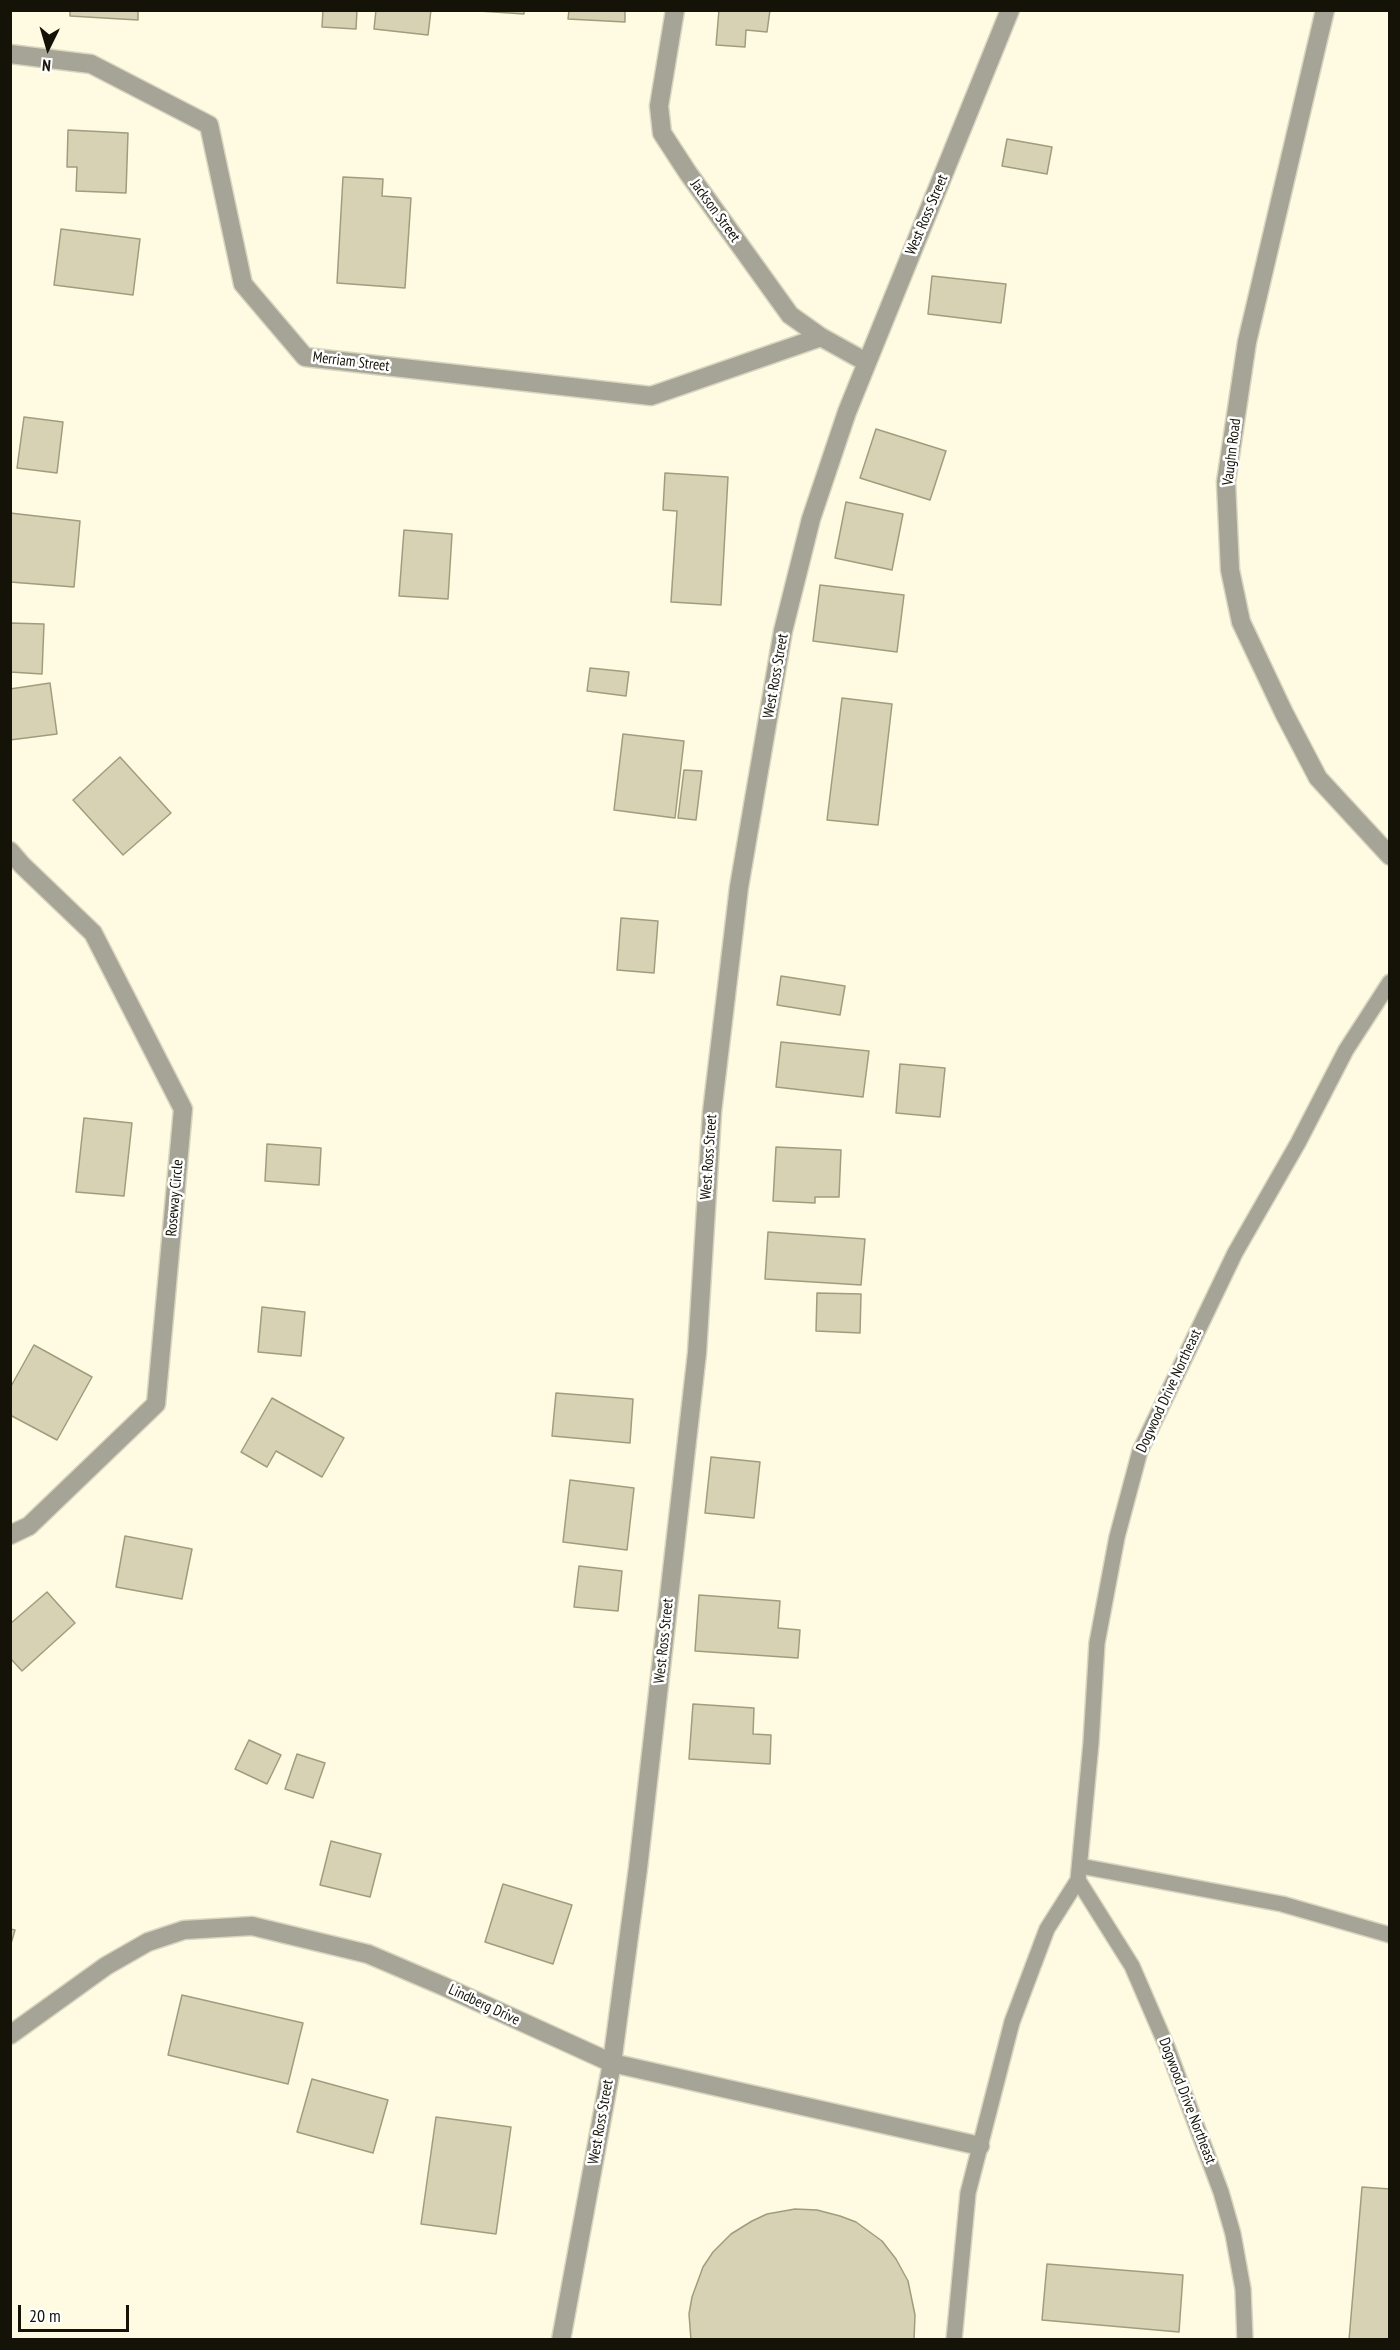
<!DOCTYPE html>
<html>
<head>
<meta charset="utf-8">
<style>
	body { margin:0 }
	#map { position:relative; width:1400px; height:2350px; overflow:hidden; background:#fefbe2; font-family:"PT Sans Narrow",sans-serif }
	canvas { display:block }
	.frame { position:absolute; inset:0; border:12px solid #151308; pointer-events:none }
	.north { position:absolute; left:18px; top:18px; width:60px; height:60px; -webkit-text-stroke:4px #fff; paint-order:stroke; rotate:185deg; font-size:16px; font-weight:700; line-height:24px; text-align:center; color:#151308 }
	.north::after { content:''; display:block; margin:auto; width:21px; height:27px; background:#151308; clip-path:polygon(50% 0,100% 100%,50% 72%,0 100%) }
	.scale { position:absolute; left:18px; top:2305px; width:111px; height:27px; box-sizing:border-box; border:3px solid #151308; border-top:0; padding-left:8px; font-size:18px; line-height:21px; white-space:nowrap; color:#151308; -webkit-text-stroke:4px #fff; paint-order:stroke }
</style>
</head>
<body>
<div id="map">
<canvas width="1400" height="2350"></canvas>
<div class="frame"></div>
<div class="north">N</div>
<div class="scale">20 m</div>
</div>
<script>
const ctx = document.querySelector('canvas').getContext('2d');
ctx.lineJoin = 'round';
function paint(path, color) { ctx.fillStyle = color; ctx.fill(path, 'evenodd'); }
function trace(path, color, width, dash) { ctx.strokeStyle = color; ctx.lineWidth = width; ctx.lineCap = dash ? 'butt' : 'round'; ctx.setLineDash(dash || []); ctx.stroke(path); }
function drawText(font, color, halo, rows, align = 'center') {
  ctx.font = font + ' "PT Sans Narrow",sans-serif'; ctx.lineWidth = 5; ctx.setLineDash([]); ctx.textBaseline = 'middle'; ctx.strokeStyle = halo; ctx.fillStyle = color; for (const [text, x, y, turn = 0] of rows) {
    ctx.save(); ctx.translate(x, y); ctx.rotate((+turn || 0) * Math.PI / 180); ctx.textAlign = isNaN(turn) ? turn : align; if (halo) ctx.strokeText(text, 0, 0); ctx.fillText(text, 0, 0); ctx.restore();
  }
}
const building = new Path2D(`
	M70 10H138V20L70 16Z
	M323 10H357L356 29 322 27Z
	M376 10H431L428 35 374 29Z
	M464 10H524V14Z
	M569 10H625V22L568 19Z
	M719 10H770L767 32 746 30 745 47 716 45Z
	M68 130 128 133 126 193 76 191 77 167H67Z
	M1007 139 1052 147 1047 174 1002 166Z
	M343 177 383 179 382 196 411 198 405 288 337 283Z
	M61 229 140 239 133 295 54 285Z
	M932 276 1006 284 1001 323 928 314Z
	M24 417 63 422 57 473 17 468Z
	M876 429 946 451 930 500 860 478Z
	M665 473 728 477 721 605 671 602 677 511 663 510Z
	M846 502 903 514 892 570 835 558Z
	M10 513 80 521 74 587 10 582Z
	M404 530 452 534 448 599 399 596Z
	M820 585 904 595 897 652 813 641Z
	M10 623 44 624 42 674 10 672Z
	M590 668 629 672 626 696 587 691Z
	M50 683 57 734 10 740V689Z
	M842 698 892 704 878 825 827 820Z
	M623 734 684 741 675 818 614 810Z
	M120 757 171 813 123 855 73 800Z
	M684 770 702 771 696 820 678 818Z
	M621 918 658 921 654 973 617 970Z
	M781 976 845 986 840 1015 777 1005Z
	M781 1042 869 1051 863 1097 776 1087Z
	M900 1064 945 1068 940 1117 896 1113Z
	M84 1118 132 1123 124 1196 76 1192Z
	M267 1144 321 1148 319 1185 265 1181Z
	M776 1147 841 1150 839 1197H815V1203L773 1201Z
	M768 1232 865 1239 861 1285 765 1279Z
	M817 1293 861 1294 860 1333 816 1331Z
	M262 1307 305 1312 301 1356 258 1352Z
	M34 1345 92 1377 57 1440 10 1415V1388Z
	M556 1393 633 1399 630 1443 552 1436Z
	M272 1398 344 1438 322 1477 276 1451 267 1467 241 1452Z
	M711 1457 760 1462 754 1518 705 1513Z
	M570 1480 634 1488 627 1550 563 1542Z
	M125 1536 192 1549 182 1599 116 1587Z
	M579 1566 622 1571 618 1611 574 1607Z
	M47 1592 75 1623 22 1671 10 1658V1624Z
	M699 1595 780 1601 778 1628 800 1630 798 1658 695 1651Z
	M693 1704 754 1708 753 1734 771 1735 770 1764 689 1759Z
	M249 1740 281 1755 267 1784 235 1769Z
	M297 1754 325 1763 313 1798 285 1789Z
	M331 1841 381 1854 370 1897 320 1885Z
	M503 1884 572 1905 553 1964 485 1942Z
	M10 1929 15 1930 10 1947Z
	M182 1995 303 2023 288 2084 168 2055Z
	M312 2079 388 2100 373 2153 297 2132Z
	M436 2117 511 2127 496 2234 421 2224Z
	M1362 2187 1390 2189V2340H1349Z
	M795 2209 817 2210 840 2216 856 2222 882 2241 896 2259 908 2281 915 2315 914 2340H691L689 2314 692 2297 703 2267 713 2252 731 2234 752 2221 767 2214Z
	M1047 2264 1183 2275 1179 2332 1042 2320Z`);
const lane = new Path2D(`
	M1080 1866 1282 1904 1390 1935
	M1078 1880 1132 1966 1167 2047 1221 2192 1233 2234 1243 2289 1245 2340
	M954 2340 968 2193 1012 2022 1047 1929 1078 1880 1091 1743 1097 1643 1117 1537 1140 1451 1235 1253 1298 1143 1346 1050 1390 982`);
const street = new Path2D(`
	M675 10 659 106 662 133 688 173 790 315 821 337 866 362
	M1325 10 1247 342 1226 482 1230 570 1241 622 1284 713 1318 778 1390 856
	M10 54 91 64 209 125 243 284 305 357 651 396 821 337
	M10 851 22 865 93 933 183 1109 156 1404 29 1526 10 1535
	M10 2035 106 1966 148 1942 184 1930 252 1926 368 1954 443 1986 612 2063 980 2146
	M561 2340 612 2063 638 1868 697 1353 712 1112 739 887 783 631 811 519 847 412 1010 10`);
const streetNames = [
	["Jackson Street",715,211,54],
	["West Ross Street",927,215,-67],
	["Merriam Street",351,362,7],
	["Vaughn Road",1232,452,-83],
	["West Ross Street",776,676,-80],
	["West Ross Street",709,1157,-86],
	["Roseway Circle",175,1198,-85],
	["Dogwood Drive Northeast",1169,1391,-65],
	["West Ross Street",664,1641,-84],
	["Lindberg Drive",484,2005,25],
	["Dogwood Drive Northeast",1187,2101,69],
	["West Ross Street",601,2122,-80]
];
paint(building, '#d6d2b3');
trace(building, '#a09d7f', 1.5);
trace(lane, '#d9d6bf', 18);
trace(street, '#d9d6bf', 21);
trace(lane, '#a5a497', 15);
trace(street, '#a5a497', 18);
drawText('15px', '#151308', '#fff', streetNames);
</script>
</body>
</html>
